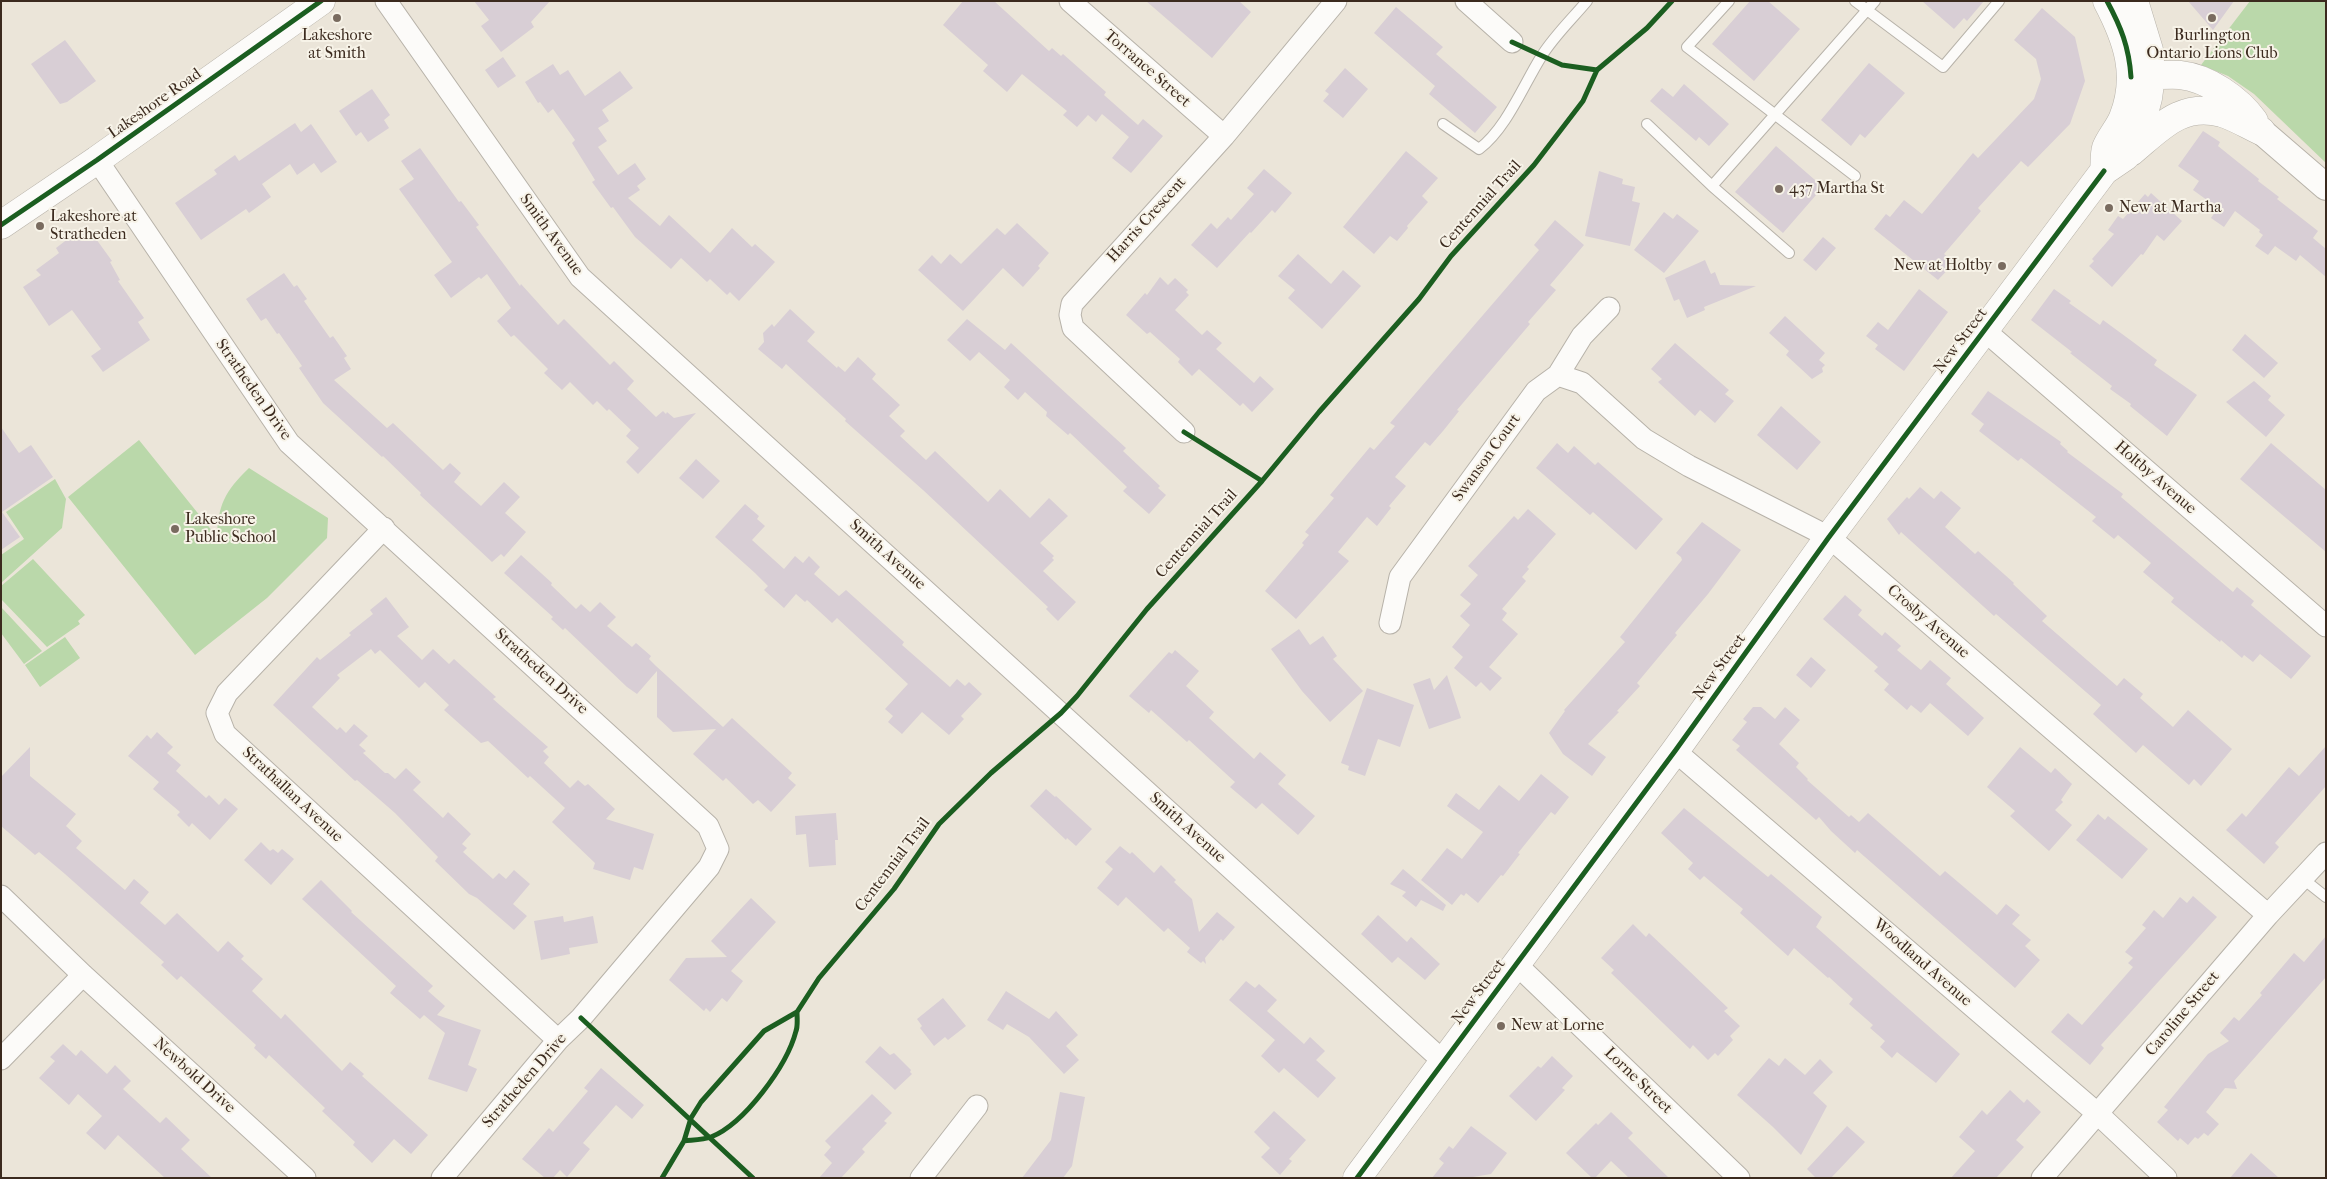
<!DOCTYPE html>
<html>
<head>
<meta charset="utf-8">
<style>
	body { margin:0 }
	#map { position:relative; width:2327px; height:1179px; overflow:hidden; background:#ebe5d9; font-family:"IM FELL French Canon",serif }
	canvas { display:block }
	.frame { position:absolute; inset:0; border:2px solid #3b2a1e; pointer-events:none }
</style>
</head>
<body>
<div id="map">
<canvas width="2327" height="1179"></canvas>
<div class="frame"></div>
</div>
<script>
const ctx = document.querySelector('canvas').getContext('2d');
ctx.lineJoin = 'round';
function paint(path, color) { ctx.fillStyle = color; ctx.fill(path, 'evenodd'); }
function trace(path, color, width, dash) { ctx.strokeStyle = color; ctx.lineWidth = width; ctx.lineCap = dash ? 'butt' : 'round'; ctx.setLineDash(dash || []); ctx.stroke(path); }
function drawText(font, color, halo, rows, align = 'center') {
  ctx.font = font + ' "IM FELL French Canon",serif'; ctx.lineWidth = 4; ctx.setLineDash([]); ctx.textBaseline = 'middle'; ctx.strokeStyle = halo; ctx.fillStyle = color; for (const [text, x, y, turn = 0] of rows) {
    ctx.save(); ctx.translate(x, y); ctx.rotate((+turn || 0) * Math.PI / 180); ctx.textAlign = isNaN(turn) ? turn : align; if (halo) ctx.strokeText(text, 0, 0); ctx.fillText(text, 0, 0); ctx.restore();
  }
}
const green = new Path2D(`
	M2250 1H2326V163L2254 94 2228 76 2201 65Z
	M139 440 217 537C218 505 225 491 249 468L328 518 327 538 267 598 195 655 68 497Z
	M55 479 66 499 62 528 1 583V555L24 539 6 512Z
	M33 559 85 615 78 621 80 624 47 647 1 599V586Z
	M1 607 42 651 24 664 1 633Z
	M65 637 80 658 40 687 25 665Z`);
const building = new Path2D(`
	M474 1H550L531 22 534 27 501 52 481 26 489 20Z
	M963 1H994L1049 51 1052 48 1061 56 1063 54 1106 92 1104 95 1138 125 1143 119 1163 136 1131 173 1112 158 1129 137 1102 114 1096 122 1088 115 1077 127 1063 115 1067 111 1022 74 1007 92 983 71 988 65 943 25Z
	M1146 1H1239L1251 12 1212 58Z
	M1750 1H1768L1800 29 1754 81 1712 44Z
	M1922 1H1984L1967 21 1964 18 1954 29Z
	M2188 1H2234L2213 30Z
	M1396 7 1443 47 1436 54 1497 107 1475 133 1429 94 1435 86 1374 33Z
	M2042 8 2075 37 2085 81 2070 124 2028 167 2021 161 1978 208 1981 211 1944 254 1955 262 1938 280 1874 229 1886 214 1890 217 1904 200 1922 214 1973 153 1978 158 2034 99 2041 79 2036 59 2014 40Z
	M65 40 96 81 67 102 60 104 31 64Z
	M503 57 516 76 498 88 485 70Z
	M1869 63 1905 93 1865 138 1860 134 1851 146 1821 120Z
	M553 64 560 75 568 70 585 96 620 71 633 88 602 110 609 121 598 128 607 141 598 147 618 175 635 163 646 179 637 186 640 190 628 198 660 226 669 215 710 253 732 228 752 247 755 244 775 262 739 301 730 292 727 295 710 279 707 282 681 258 671 269 635 237 613 207 611 208 592 182 595 180 572 143 575 140 553 109 548 113 540 102 538 103 525 82Z
	M1345 68 1368 89 1343 118 1323 101 1329 94 1325 91Z
	M1684 84 1729 124 1709 146 1699 137 1696 141 1650 101 1662 88 1673 97Z
	M372 89 390 115 384 120 389 128 368 142 361 132 356 136 339 111Z
	M295 123 301 132 311 124 337 162 321 173 314 163 297 175 290 164 262 184 271 197 249 213 246 209 201 240 175 203 217 174 214 170 235 155 239 161Z
	M2203 131 2220 142 2218 146 2259 179 2258 181 2279 197 2277 199 2318 231 2313 238 2326 249V277L2300 255 2296 261 2275 246 2268 255 2255 246 2263 235 2259 232 2260 230 2235 211 2224 227 2211 218 2218 208 2193 190 2199 181 2178 166Z
	M1776 146 1823 187 1783 233 1735 192Z
	M420 148 459 202 461 201 479 225 476 227 520 286 521 284 558 325 564 319 610 365 614 361 634 381 627 389 656 417 663 411 666 414 667 412 674 418 696 413 638 474 626 462 639 448 626 436 631 430 609 409 607 411 597 401 593 405 570 382 562 390 544 373 548 369 514 335 511 337 497 321 511 308 487 274 481 279 479 277 451 298 434 275 452 262 399 189 414 179 401 161Z
	M1406 151 1438 178 1422 196 1428 202 1407 226 1408 228 1397 241 1390 236 1374 254 1343 227Z
	M1264 169 1292 193 1275 213 1272 210 1251 233 1250 232 1217 268 1191 245 1211 223 1217 229 1228 217 1231 220 1254 194 1247 188Z
	M1599 171 1623 179 1622 184 1635 187 1632 201 1640 203 1630 246 1585 236Z
	M2151 193 2182 221 2164 241 2157 235 2143 255 2141 254 2112 287 2089 266 2094 261 2092 259 2114 234 2108 230 2118 216 2123 219 2145 194 2148 197Z
	M1664 212 1673 219 1677 214 1699 231 1664 273 1634 250Z
	M1555 220 1584 245 1550 285 1556 290 1528 322 1530 324 1457 410 1459 411 1443 431 1430 446 1425 442 1395 477 1406 486 1389 506 1391 508 1377 526 1367 517 1338 552 1349 561 1296 619 1265 591 1304 545 1302 543 1309 535 1305 532 1334 498 1330 495 1370 447 1374 450 1395 426 1390 423 1539 250 1534 245Z
	M1017 223 1049 253 1038 266 1040 268 1023 287 1003 268 963 311 918 270 932 255 941 264 950 254 961 264 997 228 1005 235Z
	M86 225 112 261 110 262 120 280 118 281 144 318 138 322 150 340 103 372 91 356 101 349 72 310 49 326 23 287 41 275 36 270 59 253 56 248Z
	M1823 237 1836 248 1816 271 1803 260Z
	M1298 254 1331 284 1343 270 1361 286 1322 329 1288 298 1295 290 1278 276Z
	M1705 260 1711 274 1715 272 1720 285 1756 286 1704 307 1705 310 1687 318 1679 299 1674 301 1665 278Z
	M284 273 294 287 297 285 307 299 304 301 330 338 333 336 347 356 344 358 351 369 334 380 387 428 393 423 443 470 450 463 461 473 454 482 481 506 504 482 520 497 505 513 526 532 504 557 501 554 492 562 420 495 421 493 383 456 382 457 323 403 299 368 302 366 279 333 277 334 266 318 261 321 246 299Z
	M1160 277 1168 285 1175 278 1188 290 1186 292 1189 295 1175 310 1202 335 1207 330 1222 343 1216 349 1254 383 1260 376 1274 389 1252 412 1243 403 1240 406 1199 369 1192 376 1178 362 1180 359 1150 332 1147 334 1126 315 1145 293 1147 295Z
	M1919 289 1948 312 1904 371 1875 349 1878 345 1866 336 1878 322 1888 330Z
	M2054 289 2071 301 2069 303 2100 325 2103 320 2133 342 2157 360 2154 365 2197 395 2167 436 2130 406 2131 404 2110 389 2112 386 2070 353 2072 352 2031 320Z
	M790 309 815 332 807 341 837 368 838 366 845 372 858 357 876 374 872 379 900 405 889 416 905 431 900 436 926 460 935 451 988 502 1000 489 1030 518 1049 498 1068 516 1040 543 1054 556 1052 558 1054 560 1043 571 1076 602 1058 621 1046 609 1048 607 923 490 845 421 846 419 786 364 782 369 758 349 764 342 763 333 772 324 774 327Z
	M1785 316 1825 353 1819 360 1825 365 1822 368 1823 372 1812 379 1786 355 1789 351 1769 333Z
	M967 319 1005 350 1011 343 1126 448 1123 451 1160 486 1158 488 1166 495 1149 514 1123 491 1127 487 1070 433 1068 435 1046 416 1047 412 1025 392 1018 400 1004 387 1010 380 979 352 970 361 947 340Z
	M2245 334 2278 363 2264 378 2232 350Z
	M1675 343 1729 390 1725 394 1734 401 1715 423 1700 410 1695 416 1658 382 1662 379 1651 369Z
	M2254 381 2271 396 2268 400 2285 415 2266 437 2226 402Z
	M1988 391 2061 442 2060 444 2068 451 2067 452 2123 494 2121 497 2233 592 2237 587 2254 601 2251 605 2311 656 2291 679 2260 654 2253 662 2244 655 2242 658 2221 640 2220 642 2171 602 2174 598 2143 572 2151 563 2118 535 2114 539 2092 521 2096 517 2021 458 2018 461 1979 431 1984 424 1971 414Z
	M1781 406 1821 442 1797 470 1757 435Z
	M1 427 19 453 31 445 53 477 2 512 20 537 1 550Z
	M1557 443 1568 453 1574 446 1595 465 1598 462 1663 519 1636 550 1593 512 1590 515 1536 468Z
	M2271 443 2326 490V552L2240 479Z
	M696 459 720 481 703 499 679 478Z
	M1920 487 1934 499 1941 491 1961 508 1945 527 1975 554 1978 551 2014 583 2013 584 2047 616 2042 621 2117 686 2124 678 2143 694 2140 698 2173 727 2188 710 2232 749 2201 786 2194 779 2189 785 2143 745 2136 753 2093 714 2101 705 1996 614 1994 616 1901 532 1899 535 1887 519 1907 497 1909 499Z
	M745 504 759 516 757 519 765 526 752 540 784 569 795 556 803 563 809 556 820 567 814 574 839 596 846 590 904 642 902 645 950 687 957 679 965 686 969 682 982 694 961 716 964 719 949 735 922 712 902 734 888 722 893 716 885 709 908 684 837 618 832 623 807 600 805 602 796 594 784 608 764 590 768 586 755 573 715 537Z
	M1528 509 1556 534 1527 567 1529 569 1522 577 1526 581 1502 609 1507 613 1502 620 1518 634 1489 667 1502 678 1490 691 1481 682 1476 687 1454 668 1463 657 1452 647 1470 625 1460 616 1471 604 1460 595 1478 575 1468 566 1514 516 1518 520Z
	M1702 522 1741 550 1708 594 1675 633 1677 635 1637 683 1640 686 1617 711 1619 712 1588 744 1606 757 1592 776 1563 754 1549 733 1565 711 1564 710 1625 642 1620 637 1682 560 1681 557 1676 553Z
	M521 555 552 583 551 585 576 609 581 604 590 612 600 602 616 617 607 626 632 647 636 643 651 656 649 659 656 666 723 727 732 718 792 773 788 778 796 785 771 812 758 800 753 804 726 778 723 781 693 754 716 729 673 732 657 717V671L637 694 627 687 565 628 563 630 551 619 553 617 504 573Z
	M1845 595 1862 610 1858 615 1882 636 1885 632 1901 646 1897 650 1921 670 1930 660 1951 678 1946 684 1984 718 1968 736 1930 703 1921 713 1911 705 1907 710 1884 690 1889 684 1874 671 1878 667 1823 619Z
	M386 597 409 627 397 636 422 660 433 649 449 664 454 659 496 697 493 699 548 747 543 751 549 757 544 763 570 788 578 780 585 786 588 784 615 809 606 819 654 834 643 870 634 867 630 880 593 869 595 863 552 822 565 808 530 776 528 778 488 741 481 743 444 710 449 705 425 682 419 688 380 650 375 654 371 649 337 675 340 678 312 707 337 730 340 727 346 733 354 724 368 736 359 745 366 751 363 753 385 773H388L395 779 406 768 421 782 413 790 443 818 448 812 471 834 462 844 467 848 463 852 493 879 499 873 506 879 514 870 530 884 513 904 527 916 514 930 477 898 469 894 435 861 438 857 395 813 357 780 355 781 273 705 317 657 320 660 351 635 349 633 373 614 370 610Z
	M1299 629 1310 645 1323 636 1337 656 1333 659 1363 691 1330 722 1302 691 1271 649Z
	M1175 650 1199 671 1186 686 1214 712 1209 718 1254 759 1260 752 1286 775 1278 784 1315 816 1298 835 1262 803 1256 809 1230 787 1235 782 1189 740 1187 742 1151 710 1149 713 1129 696 1169 652 1172 654Z
	M1811 657 1826 670 1811 688 1796 675Z
	M1447 675 1461 718 1429 729 1413 684 1430 678 1434 690Z
	M1367 688 1414 705 1400 747 1378 739 1365 776 1348 770 1349 766 1341 763Z
	M1753 707H1761L1775 719 1785 707 1800 720 1779 744 1799 763 1796 767 1808 779 1807 780 1849 817 1851 815 1859 822 1868 813 1940 876 1945 871 1997 915 2006 904 2020 915 2012 924 2031 940 2025 946 2040 960 2015 988 1857 850 1855 853 1831 831 1819 817 1816 820 1736 750 1740 746 1732 740 1747 722 1743 719Z
	M157 732 173 747 167 753 181 765 176 771 206 798 209 795 219 805 225 798 238 809 210 840 192 823 189 827 177 815 180 812 153 789 159 782 128 756 147 735 151 739Z
	M2326 746V786L2275 843 2279 847 2264 864 2226 830 2242 813 2246 817 2289 767 2299 776Z
	M30 747V776L76 814 66 826 82 841 76 848 125 890 134 879 149 892 140 903 165 925 177 913 218 952 228 941 244 956 241 959 263 979 252 991 281 1019 285 1014 342 1071 350 1062 364 1074 362 1076 428 1135 411 1154 394 1139 372 1163 353 1145 355 1142 322 1111 325 1108 269 1055 266 1059 254 1048 256 1045 181 976 177 980 161 965 164 962 65 874 39 852 35 855 1 826V777Z
	M2020 747 2051 773 2055 768 2072 784 2061 800 2063 802 2055 810 2072 825 2049 851 2010 816 2015 811 1987 787Z
	M1541 774 1569 797 1555 815 1551 812 1518 853 1520 854 1503 876 1501 875 1478 903 1466 893 1464 896 1461 894 1452 905 1421 880 1447 848 1462 859 1483 832 1447 806 1456 793 1479 810 1499 785 1519 801Z
	M1046 789 1055 797 1056 796 1092 829 1076 846 1067 838 1066 840 1030 806Z
	M1684 808 1768 877 1771 874 1822 917 1816 927 1960 1054 1936 1083 1897 1052 1892 1058 1880 1047 1885 1041 1870 1028 1873 1025 1849 1004 1853 999 1829 977 1828 978 1794 948 1788 956 1740 913 1743 909 1704 876 1700 880 1688 869 1693 863 1661 833Z
	M836 813 838 840H835L836 865 809 867 806 834 796 835 795 816Z
	M2098 814 2105 820 2108 816 2148 849 2122 879 2076 840Z
	M261 842 270 851 273 849 278 853 282 849 294 859 271 885 244 860Z
	M1120 846 1130 854 1132 852 1154 873 1161 865 1176 880 1174 882 1192 899 1199 932 1217 912 1235 927 1223 941 1221 939 1205 958 1206 964 1203 961 1201 963 1187 952 1190 948 1168 928 1164 932 1126 897 1118 906 1097 888 1113 869 1105 862Z
	M1403 869 1446 905 1443 911 1421 900 1416 907 1402 896 1406 892 1390 884Z
	M321 880 352 911 351 912 433 986 428 991 445 1006 437 1015 481 1030 468 1065 477 1069 467 1092 428 1079 445 1033 424 1015 420 1019 390 993 396 986 302 899Z
	M2193 896 2217 917 2101 1045 2104 1048 2090 1065 2051 1032 2068 1013 2082 1025 2133 967 2128 963 2133 958 2125 952 2146 928 2142 925 2154 910 2163 918 2180 897 2187 903Z
	M751 898 776 922 731 971 743 981 727 1002 722 998 710 1012 706 1008 704 1011 669 980 686 958 727 957 711 941Z
	M1378 915 1407 942 1411 937 1440 964 1425 980 1398 957 1392 963 1361 934Z
	M563 916 564 922 593 916 598 943 569 948 570 954 541 960 534 921Z
	M1633 924 1646 937 1649 933 1685 967 1728 1008 1724 1011 1740 1026 1730 1036 1733 1040 1718 1056 1715 1053 1708 1060 1693 1045 1690 1049 1611 973 1614 970 1601 958Z
	M2326 936V977L2234 1081 2237 1089 2225 1088 2206 1112 2219 1124 2208 1136 2204 1133 2198 1139 2195 1137 2188 1145 2180 1138 2178 1141 2157 1122 2168 1110 2164 1107 2208 1054 2229 1041 2220 1033 2234 1017 2239 1021 2262 995 2260 993 2294 953 2304 962Z
	M1246 981 1255 988 1259 984 1277 1000 1267 1011 1304 1044 1310 1037 1325 1051 1316 1060 1336 1078 1318 1098 1284 1068 1279 1073 1261 1056 1275 1040 1229 1000Z
	M1006 991 1049 1019 1056 1011 1078 1035 1066 1046 1079 1060 1064 1074 1029 1037 1007 1024 1003 1030 987 1020Z
	M943 998 966 1026 948 1040 945 1037 934 1046 920 1028 922 1026 917 1019Z
	M63 1044 76 1056 81 1050 107 1074 115 1065 131 1081 123 1089 160 1123 166 1117 190 1140 181 1149 212 1178H165L118 1135 105 1150 86 1133 102 1116 78 1094 69 1105 39 1078 55 1061 50 1057Z
	M880 1046 890 1055 894 1053 911 1070 910 1072 912 1074 895 1090 865 1062Z
	M1552 1056 1573 1076 1562 1088 1565 1090 1536 1121 1509 1096 1538 1066 1541 1068Z
	M1769 1058 1779 1066 1785 1058 1805 1075 1820 1059 1833 1072 1813 1093 1827 1106 1801 1155 1773 1127 1737 1095Z
	M601 1068 644 1105 632 1119 616 1105 583 1143 590 1149 567 1177 560 1170 553 1178H545L522 1159 549 1128 553 1132 588 1091 584 1088Z
	M2010 1090 2024 1103 2027 1099 2041 1112 2016 1140 2024 1147 1996 1178H1951L1975 1151 1959 1137 1982 1110 1987 1115Z
	M1060 1092 1085 1097 1072 1166 1063 1178H1022L1051 1140Z
	M872 1094 892 1113 884 1121 887 1123 862 1149 865 1152 841 1178H819L832 1163 824 1155 831 1147 825 1141Z
	M1274 1111 1306 1140 1289 1159 1292 1161 1280 1175 1261 1157 1270 1148 1254 1132Z
	M1611 1112 1633 1133 1628 1138 1669 1178H1629L1611 1161 1595 1178H1592L1566 1153 1596 1123 1598 1125Z
	M1471 1126 1507 1153 1491 1174 1467 1178H1432L1444 1163 1439 1159 1449 1146 1453 1149Z
	M1847 1126 1865 1142 1831 1178H1816L1807 1169Z
	M2251 1153 2279 1178H2230Z`);
const service = new Path2D(`
	M1729 1 1687 47 1855 176
	M1855 1 1943 67 1999 1
	M1443 124 1479 149C1506 129 1523 86 1541 57 1553 37 1572 19 1587 1
	M1647 124 1712 186 1789 253
	M1712 186 1875 1
	M2302 878 2326 897`);
const minor = new Path2D(`
	M386 1 580 277 1443 1061
	M1070 1 1224 136
	M1466 1 1512 42
	M97 160 289 443 708 826 718 849 709 867 581 1018 558 1040 442 1178
	M1984 330 2326 626
	M1558 375 1582 383 1644 439 1689 466 1829 537 2268 915
	M1184 432 1073 328 1070 315 1072 304 1224 136 1336 1
	M384 528 227 693 217 713 225 734 558 1040
	M1390 623 1400 577 1536 391 1558 375 1582 336 1609 308
	M1675 751 2098 1114 2166 1178
	M1 896 83 975 305 1178
	M1515 963 1739 1178
	M1 1059 83 975
	M921 1178 977 1106
	M2042 1178 2268 915 2326 853`);
const tertiary = new Path2D(`
	M2261 131 2326 187`);
const secondary = new Path2D(`
	M2133 77C2148 76 2165 74 2180 75 2208 78 2238 99 2254 121
	M2131 152C2160 128 2181 102 2222 113 2235 117 2248 125 2261 131
	M2104 171C2105 164 2104 155 2106 148 2110 138 2119 128 2123 118 2140 75 2127 39 2107 1
	M1357 1178 1675 751 1829 537 2104 171 2126 156 2141 125 2148 98 2151 76 2149 50 2134 1`);
const primary = new Path2D(`
	M1 225 97 160 321 1`);
const cycleway = new Path2D(`
	M2107 1C2121 27 2129 47 2131 77
	M1512 42 1562 65 1597 70
	M1 225 97 160 321 1
	M1184 432 1262 481
	M581 1018 753 1178
	M684 1141C693 1140 703 1140 711 1137 744 1124 787 1066 796 1031 798 1026 797 1018 797 1012
	M662 1178 684 1141 691 1118 701 1102 764 1031 797 1012 819 978 894 889 939 824 991 773 1061 713 1077 696 1147 609 1262 481 1319 412 1419 299 1451 256 1534 165 1583 101 1597 70 1647 28 1672 1
	M1357 1178 1675 751 1829 537 2104 171`);
const markers = [
	[337,18,5,"#796b5f"],
	[2212,18,5,"#796b5f"],
	[1779,189,5,"#796b5f"],
	[2109,208,5,"#796b5f"],
	[40,226,5,"#796b5f"],
	[2002,266,5,"#796b5f"],
	[175,529,5,"#796b5f"],
	[1501,1026,5,"#796b5f"]
];
const poiNames = [
	["Lakeshore",337,36,"center"],
	["at Smith",337,54,"center"],
	["Burlington",2212,36,"center"],
	["Ontario Lions Club",2212,54,"center"],
	["437 Martha St",1789,189],
	["New at Martha",2119,208],
	["Lakeshore at",50,217],
	["Stratheden",50,235],
	["New at Holtby",1992,266,"right"],
	["Lakeshore",185,520],
	["Public School",185,538],
	["New at Lorne",1511,1026]
];
const streetNames = [
	["Torrance Street",1147,69,41],
	["Lakeshore Road",155,104,-35],
	["Centennial Trail",1481,205,-48],
	["Harris Crescent",1147,220,-48],
	["Smith Avenue",551,235,54],
	["New Street",1961,341,-53],
	["Stratheden Drive",253,390,55],
	["Swanson Court",1487,458,-54],
	["Holtby Avenue",2155,478,41],
	["Centennial Trail",1197,534,-48],
	["Smith Avenue",887,555,42],
	["Crosby Avenue",1928,622,41],
	["New Street",1720,667,-54],
	["Stratheden Drive",541,672,42],
	["Strathallan Avenue",292,795,43],
	["Smith Avenue",1187,828,42],
	["Centennial Trail",893,865,-53],
	["Woodland Avenue",1922,963,41],
	["New Street",1479,992,-53],
	["Caroline Street",2183,1014,-50],
	["Newbold Drive",194,1076,42],
	["Stratheden Drive",525,1081,-49],
	["Lorne Street",1638,1081,44]
];
paint(green, '#bad8aa');
paint(building, '#d8ced5');
trace(service, '#b7b2a9', 12);
trace(minor, '#b7b2a9', 23);
trace(tertiary, '#b7b2a9', 28);
trace(secondary, '#b7b2a9', 29);
trace(primary, '#b7b2a9', 29);
trace(service, '#fcfbf9', 10);
trace(minor, '#fcfbf9', 21);
trace(tertiary, '#fcfbf9', 26);
trace(secondary, '#fcfbf9', 28);
trace(primary, '#fcfbf9', 28);
trace(cycleway, '#1b5e20', 5);
for (const [x, y, r, color] of markers) { const dot = new Path2D(); dot.arc(x, y, r, 0, 2 * Math.PI); ctx.fillStyle = color; ctx.fill(dot); trace(dot, '#f7f3e8', 2); }
drawText('16px', '#3b2a1e', '#f7f3e8', poiNames, 'left');
drawText('16px', '#3b2a1e', '#f7f3e8', streetNames);
</script>
</body>
</html>
